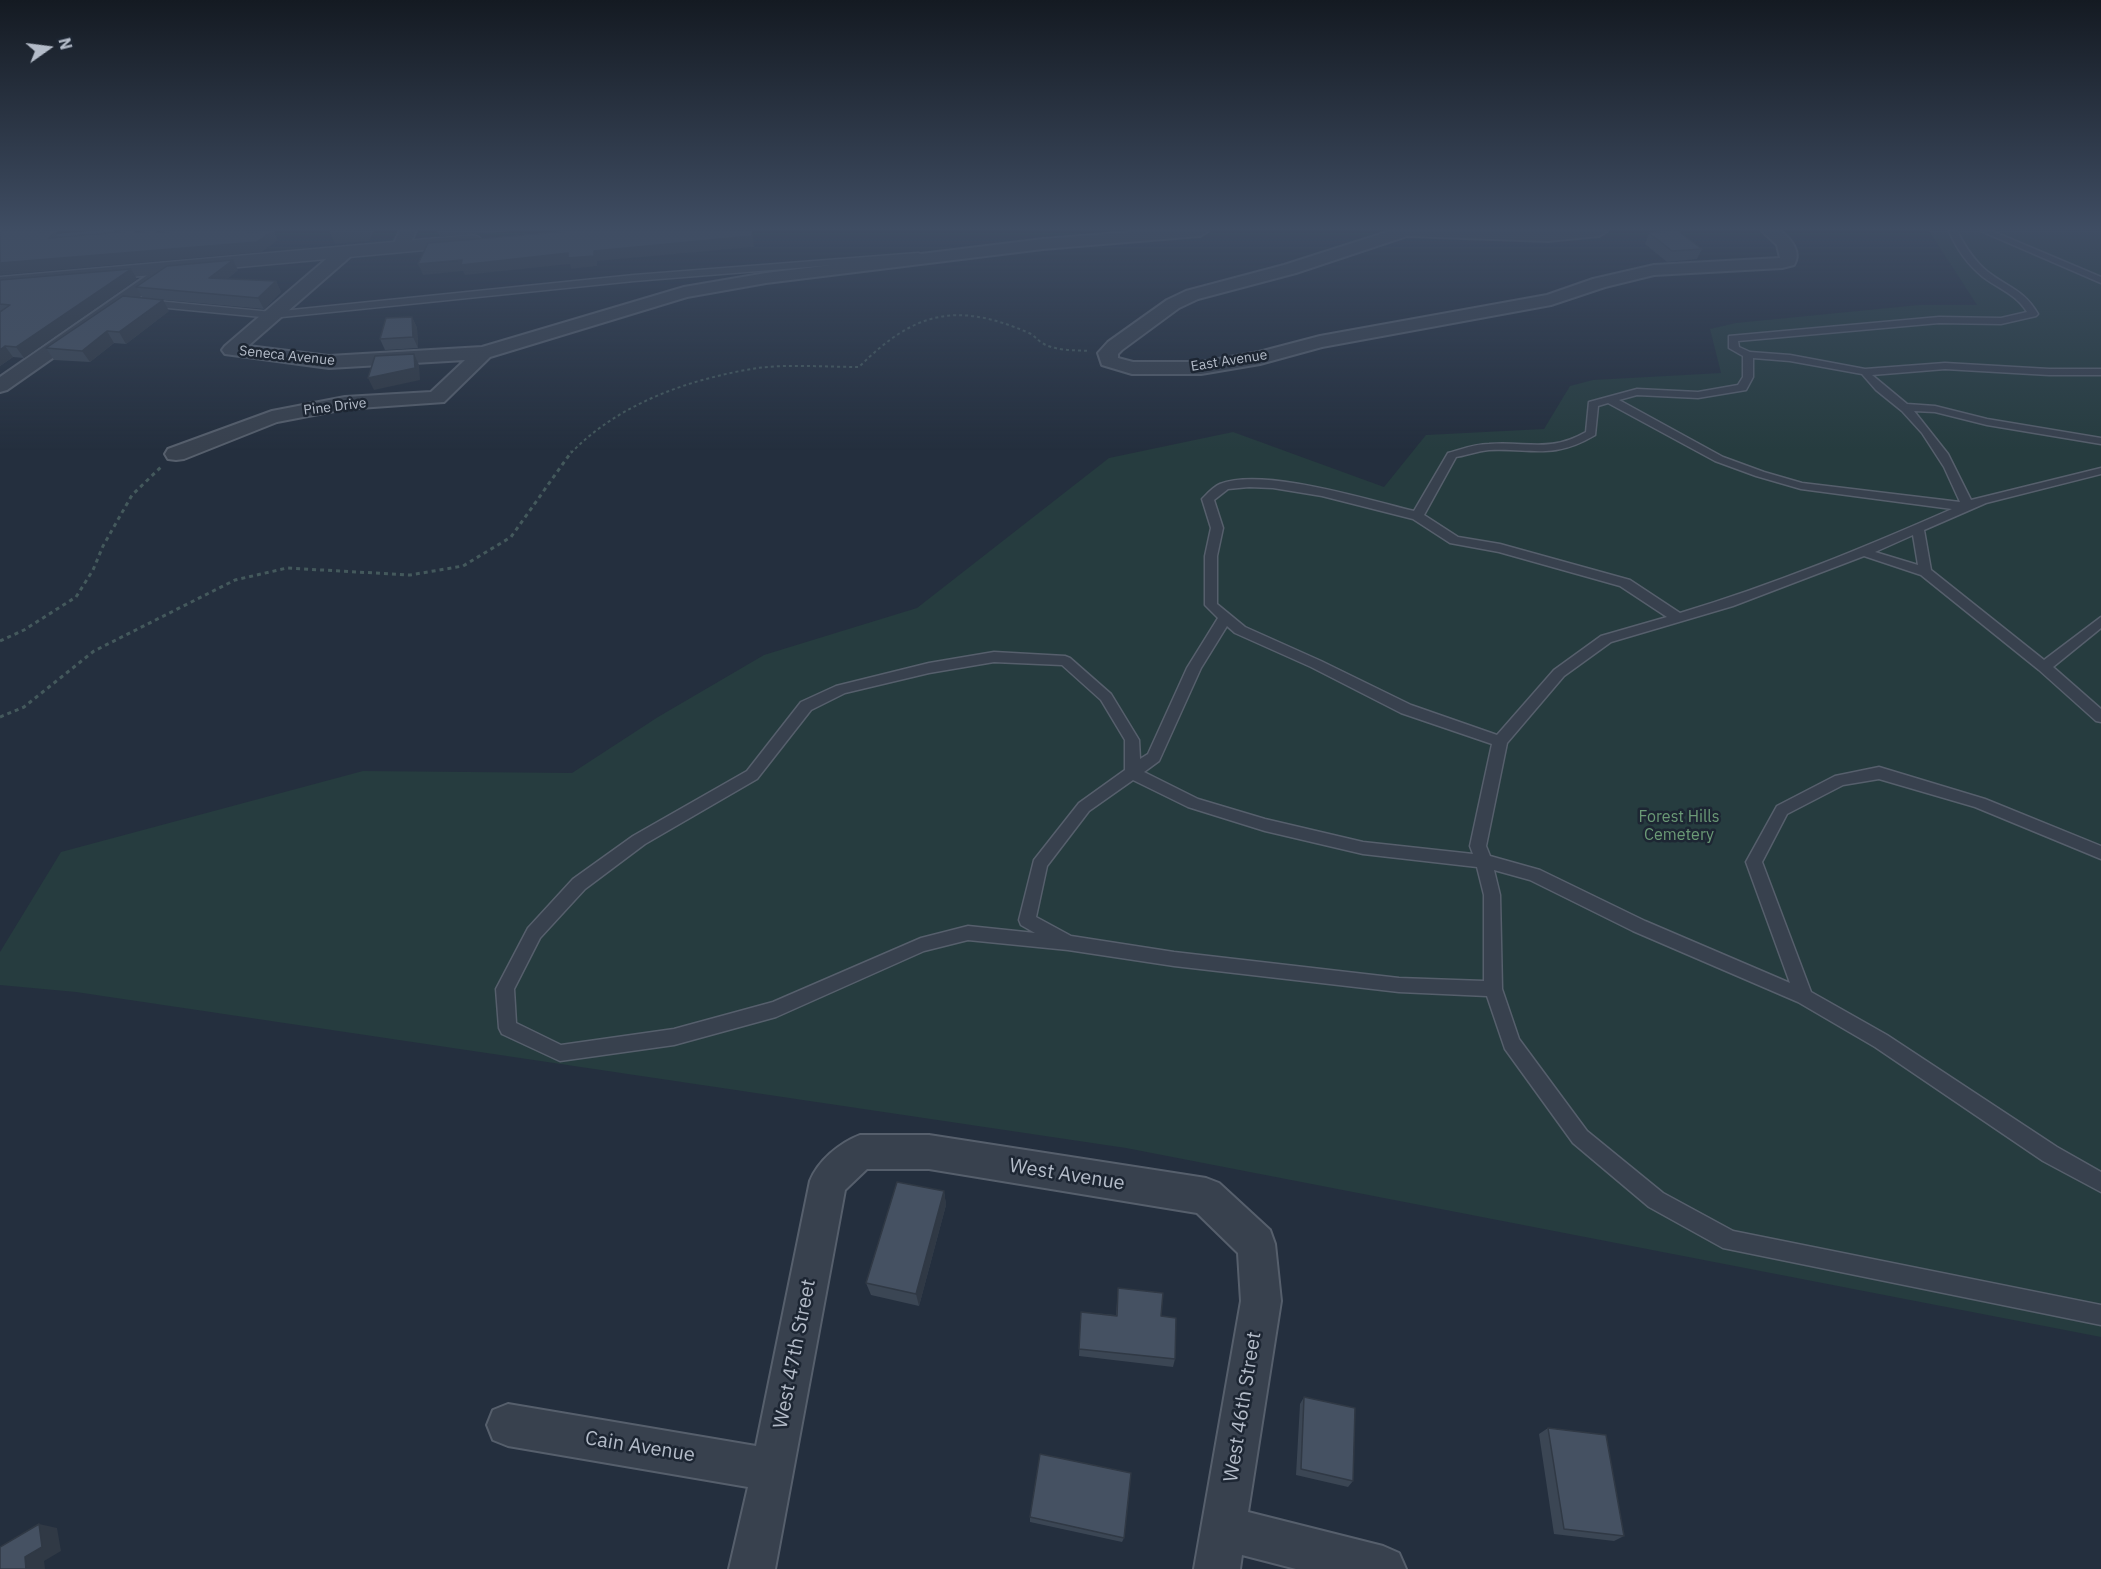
<!DOCTYPE html>
<html>
<head>
<meta charset="utf-8">
<style>
	body { margin:0 }
	#map { position:relative; width:2101px; height:1569px; overflow:hidden; background:#242f3e; font-family:"IBM Plex Sans",sans-serif }
	canvas { display:block }
	.north { position:absolute; left:18px; top:18px; width:60px; height:60px; -webkit-text-stroke:4px #1d2633; paint-order:stroke; rotate:76deg; font-size:16px; font-weight:700; line-height:24px; text-align:center; color:#b4bcc9 }
	.north::after { content:''; display:block; margin:auto; width:21px; height:27px; background:#b4bcc9; clip-path:polygon(50% 0,100% 100%,50% 72%,0 100%) }
</style>
</head>
<body>
<div id="map">
<canvas width="2101" height="1569"></canvas>
<div class="north">N</div>
</div>
<script>
const ctx = document.querySelector('canvas').getContext('2d');
ctx.lineJoin = 'round';
function paint(path, color) { ctx.fillStyle = color; ctx.fill(path, 'evenodd'); }
function trace(path, color, width, dash) { ctx.strokeStyle = color; ctx.lineWidth = width; ctx.lineCap = dash ? 'butt' : 'round'; ctx.setLineDash(dash || []); ctx.stroke(path); }
function drawText(font, color, halo, rows, align = 'center') {
  ctx.font = font + ' "IBM Plex Sans",sans-serif'; ctx.lineWidth = 5; ctx.setLineDash([]); ctx.textBaseline = 'middle'; ctx.strokeStyle = halo; ctx.fillStyle = color; for (const [text, x, y, turn = 0] of rows) {
    ctx.save(); ctx.translate(x, y); ctx.rotate((+turn || 0) * Math.PI / 180); ctx.textAlign = isNaN(turn) ? turn : align; if (halo) ctx.strokeText(text, 0, 0); ctx.fillText(text, 0, 0); ctx.restore();
  }
}
const green = new Path2D(`
	M1929 231H2101V1337L1126 1148 76 992 0 985V952L61 852 363 771 572 773 658 717 764 655 917 608 1109 458 1233 432 1384 487 1426 435 1544 429 1570 386 1593 380 1721 373 1710 329 1736 323 1919 305H1977Z`);
const stream = new Path2D(`
	M49 237 112 232`);
const pathFar1 = new Path2D(`
	M571 453C619 403 690 379 757 368 789 364 827 367 859 367 914 312 956 301 1029 333 1035 336 1038 341 1044 344 1057 351 1075 350 1089 351`);
const path = new Path2D(`
	M0 641 24 630 76 597 93 570 103 546 132 495 162 466
	M0 717 24 707 94 651 235 580 287 568 410 575 463 566 511 537 572 451`);
const service = new Path2D(`
	M1949 231H1957C1965 246 1974 261 1988 272 2009 288 2024 290 2038 314L2036 316 2001 324 1939 323 1738 341 1739 347 1750 352 1790 355 1865 369 1945 363 2049 369H2101V375H2049L1945 369 1872 375 1907 404 1935 406 1987 419 2101 438V444L1987 425 1935 412 1914 411 1948 454 1971 500 2101 468V474L1986 503 1924 530 1931 570 2044 660 2101 617V628L2053 667 2101 709V722L2096 721 2039 670 1921 575 1864 556 1733 606 1611 642 1564 676 1507 743 1486 846 1490 856 1540 870 1645 921 1790 983 1746 862 1777 806 1835 776 1879 767 1985 799 2101 846V859L1975 807 1879 779 1843 785 1787 814 1762 862 1811 992 1887 1035 2057 1147 2101 1172V1192L2043 1161 1875 1047 1798 1002 1633 931 1530 880 1494 870 1500 895 1502 989 1519 1039 1587 1131 1663 1193 1733 1231 2101 1305V1325L1723 1248 1649 1207 1573 1143 1505 1049 1487 996 1399 992 1174 966 1068 950 968 940 924 951 776 1017 674 1045 560 1061 502 1034 499 1028 496 989 528 928 573 879 633 836 747 771 801 702 836 686 929 663 994 652 1065 656 1070 658 1111 694 1139 740 1140 759 1148 754 1187 668 1218 618 1205 605V556L1211 528 1202 499C1207 494 1213 487 1220 484 1263 467 1368 500 1414 511L1448 453C1462 449 1475 444 1489 444 1528 441 1549 453 1586 432L1589 402 1637 389 1698 392 1738 385 1743 377V356L1729 348V336L1939 317 2001 318 2027 312C2016 294 1999 289 1983 277 1968 265 1956 248 1949 231ZM1753 358 1790 361 1862 374 1876 390 1902 411 1922 433 1944 467 1960 502 1802 483 1764 472 1723 457 1619 400 1637 395 1698 398 1746 390 1753 377ZM1608 403 1715 461 1756 476 1801 489 1952 509C1863 548 1773 585 1680 613L1630 580 1500 544 1458 537 1424 515 1456 457C1467 455 1478 451 1489 450 1533 448 1553 460 1595 435L1598 406ZM1249 487 1273 488 1322 496 1413 519 1450 543 1499 552 1620 586 1667 617 1601 636 1554 670 1497 735 1411 705 1321 661 1245 627 1217 604V556L1223 528 1214 500 1228 489ZM1913 535 1918 565 1875 552ZM1227 626 1235 633 1311 667 1401 713 1492 744 1470 846 1473 854 1363 842 1265 819 1198 799 1144 772 1159 761 1201 668ZM994 662 1062 665 1101 700 1125 740V770L1079 803 1034 860 1019 920 1021 925 1035 933 968 926 921 938 773 1002 674 1029 561 1045 516 1023 514 989 540 938 585 889 645 844 757 779 811 710 845 693 929 673ZM1133 780 1188 807 1265 831 1363 854 1477 867 1484 895V981L1399 978 1174 952 1071 936 1036 917 1047 866 1089 811Z
	M1981 231H1992L2101 277V283Z
	M918 253 921 254V258L634 281 272 318 147 306 142 303 147 300 272 312 634 275Z`);
const minor = new Path2D(`
	M400 231H416L407 251H395L392 247Z
	M1144 231H1208L1200 236 1043 249 766 283 687 297 490 357 444 402 345 409 277 422 184 459 176 460 168 459 165 454 168 449 272 411 345 397 431 392 465 360 329 368 225 354 222 350 225 346 339 248H351L354 252 351 256 248 346 329 356 482 347 684 287 766 273 1043 239Z
	M1390 231H1607L1599 236 1548 241 1407 236 1296 273 1198 299 1179 308 1122 350 1118 354V358L1133 362H1201L1259 352 1320 336 1547 295 1593 279 1654 265 1780 258 1777 245 1762 231H1781C1791 239 1802 252 1794 265L1782 268 1654 275 1605 287 1551 305 1322 347 1260 364 1201 374H1132L1102 365 1098 353 1108 342 1167 300 1186 291 1284 265Z
	M168 264 174 265 177 269 174 273 7 390 0 392V377L162 265Z
	M860 1135H929L1206 1178 1219 1183 1270 1230 1275 1244 1281 1301 1248 1512 1383 1546 1399 1553 1406 1569H1296L1242 1555 1240 1569H1194L1241 1301 1238 1253 1197 1213 929 1169H867L845 1190 775 1569H729L748 1487 508 1446 493 1440 487 1425 493 1410 508 1404 756 1446 810 1181C818 1161 839 1143 860 1135Z`);
const tertiary = new Path2D(`
	M472 235 479 237 482 241 479 245 0 289V277Z`);
const wall = new Path2D(`
	M1649 233 1702 249 1697 259 1667 262 1645 244Z
	M238 270 227 279 276 281 281 292 264 309 143 298 136 287Z
	M137 279 24 358 13 357 0 366V280Z
	M169 311 126 344 114 343 90 362 54 360 46 348Z
	M412 317 417 328 418 348 385 350 380 339Z
	M944 1191 946 1205 919 1306 871 1295 866 1283Z
	M1118 1288 1161 1316 1175 1359 1173 1367 1079 1356 1081 1312 1116 1315Z
	M1304 1397 1353 1481 1348 1487 1296 1475 1300 1404Z
	M1548 1428 1624 1536 1614 1541 1554 1534 1539 1434Z
	M1030 1517 1124 1538 1122 1542 1030 1522Z`);
const shadedWall = new Path2D(`
	M42 231H58L56 233 61 242 55 248 40 232Z
	M272 231H274L278 240 262 252 0 275V263Z
	M357 231H374L369 241 335 244 330 233Z
	M437 231H511L440 237Z
	M751 231H752L754 247 597 261V266L571 269 570 264 465 275 463 271 423 275 418 264 594 251Z
	M233 260 238 270 215 288 209 278Z
	M131 269 137 279 24 358 16 347Z
	M276 281 281 292 264 309 258 298Z
	M163 300 169 311 126 344 119 332Z
	M412 317 417 328 418 348 413 337Z
	M107 331 114 343 90 362 82 351Z
	M5 346 13 357 0 366V350Z
	M414 354 419 365 420 380 374 390 368 378Z
	M944 1191 946 1205 919 1306 916 1294Z
	M39 1524 57 1528 61 1551 44 1561 45 1569H26L25 1557Z`);
const building = new Path2D(`
	M0 231H42L40 232 55 231 49 238 133 231H135L134 233 156 231 155 233 175 231H247V232L272 231 257 242 0 263Z
	M331 231H357L330 233Z
	M572 231H751L752 236 594 251V256L568 258V253L461 265 462 260 418 264 428 243Z
	M1672 231H1678L1702 249 1672 251 1649 233Z
	M233 260 209 278 276 281 258 298 136 287 167 266Z
	M131 269 16 347 5 346 0 350V312L10 305 0 304V280Z
	M123 296 163 300 119 332 107 331 82 351 46 348Z
	M412 317 413 337 380 339 386 318Z
	M414 354 415 368 368 378 375 356Z
	M897 1182 944 1191 916 1294 866 1283Z
	M1118 1288 1163 1293 1161 1316 1176 1318 1175 1359 1079 1349 1081 1312 1117 1316Z
	M1304 1397 1355 1408 1353 1481 1301 1469Z
	M1548 1428 1606 1435 1624 1536 1564 1529Z
	M1040 1454 1131 1473 1124 1538 1030 1517Z
	M39 1524 42 1547 25 1557 26 1569H0V1547Z`);
const farStreetnames = [
	["Seneca Avenue",287,356,6],
	["East Avenue",1229,361,-9],
	["Pine Drive",335,407,-7]
];
const parkNames = [
	["Forest Hills",1679,817],
	["Cemetery",1679,835]
];
const nearStreetnames = [
	["West Avenue",1067,1175,9],
	["West 47th Street",795,1354,-79],
	["West 46th Street",1243,1407,-81],
	["Cain Avenue",640,1447,9]
];
paint(green, '#263c3f');
trace(stream, '#394c67', 5);
trace(service, '#565f6c', 3);
trace(minor, '#565f6c', 4);
trace(tertiary, '#565f6c', 3);
trace(pathFar1, '#44595c', 2, [3, 3]);
trace(path, '#44595c', 3, [4, 4]);
paint(service, '#38414e');
paint(minor, '#38414e');
paint(tertiary, '#38414e');
paint(wall, '#3b4654');
paint(shadedWall, '#303945');
paint(building, '#455162');
trace(building, '#303945', 1.5);
const sky = ctx.createLinearGradient(0, 0, 0, 450);
sky.addColorStop(0, '#141a22');
sky.addColorStop(0.51, '#3f4d63');
sky.addColorStop(1, '#3f4d6300');
ctx.fillStyle = sky;
ctx.fillRect(0, 0, 2101, 450);
drawText('14px', '#b4bcc9', '#1d2633', farStreetnames);
drawText('16px', '#6b9a76', '#1d2633', parkNames);
drawText('20px', '#b4bcc9', '#1d2633', nearStreetnames);
</script>
</body>
</html>
